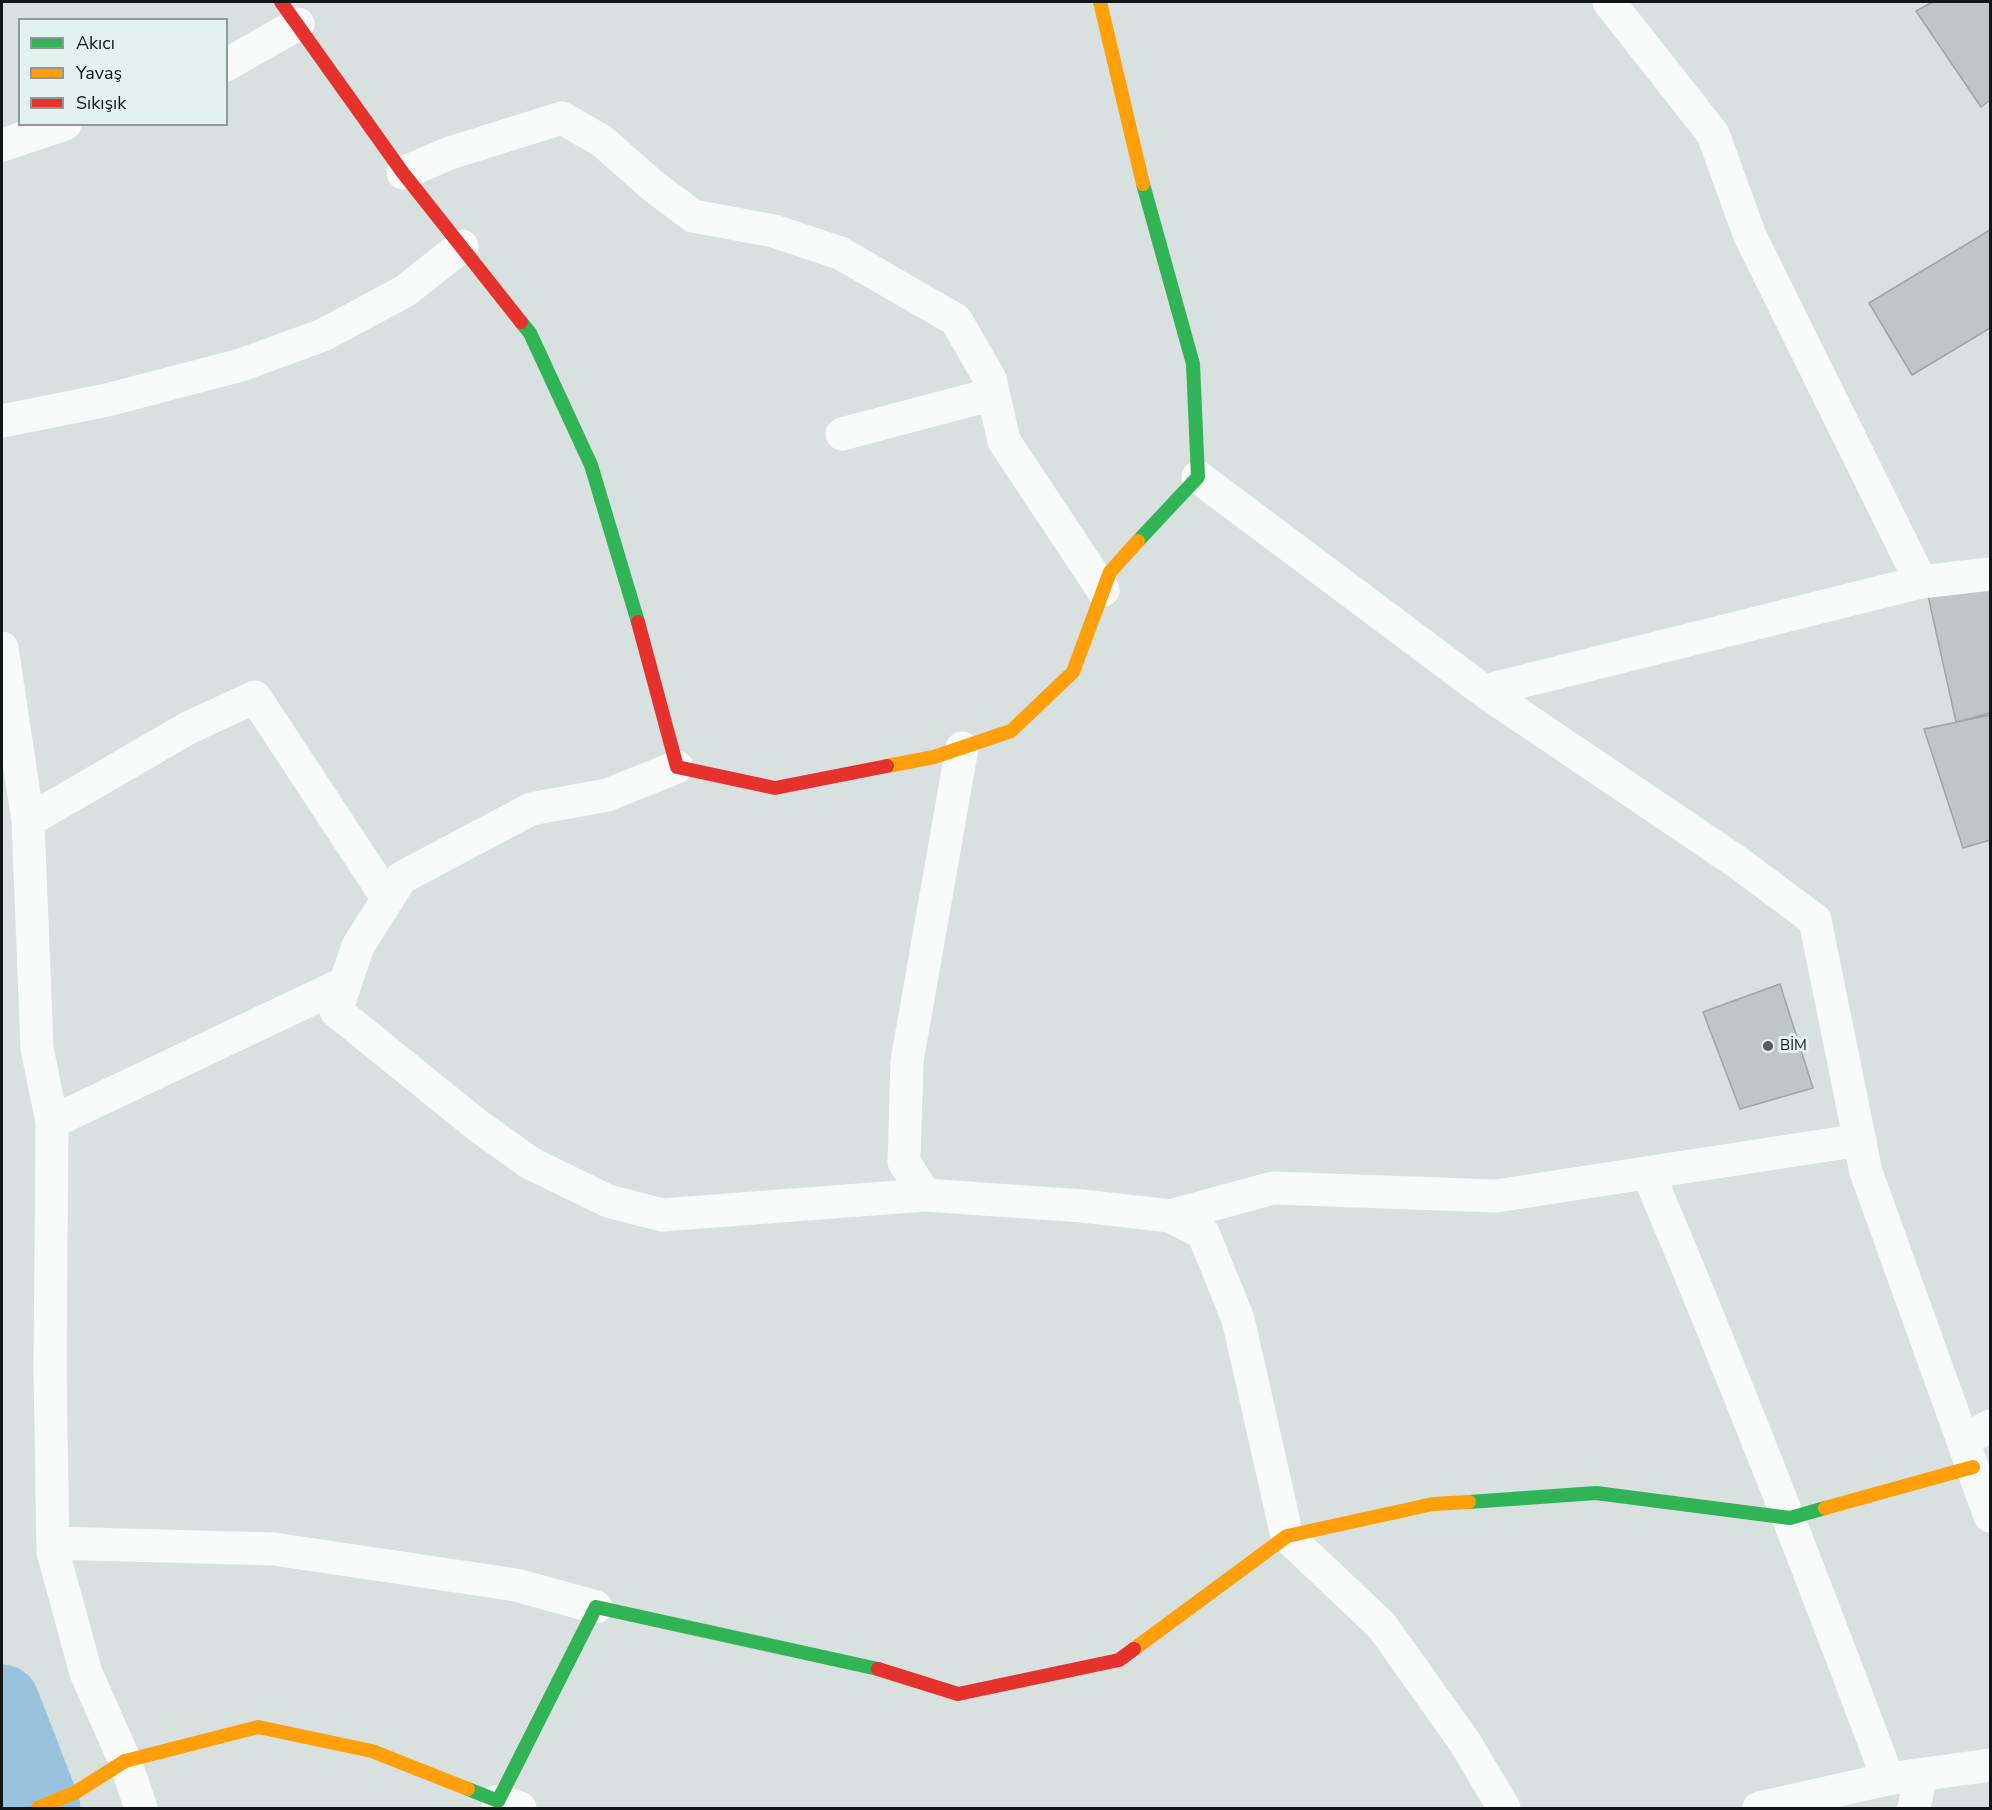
<!DOCTYPE html>
<html>
<head>
<meta charset="utf-8">
<style>
	body { margin:0 }
	#map { position:relative; width:1992px; height:1810px; overflow:hidden; background:#d8e0e0; font-family:"Nunito Sans",sans-serif }
	canvas { display:block }
	.frame { position:absolute; inset:0; border:3px solid #111616; pointer-events:none }
	.legend { position:absolute; left:18px; top:18px; width:210px; height:108px; box-sizing:border-box; background:#e3f1f1; border:2px solid #8f9999; margin:0; padding:8px 10px; list-style:none; font-size:18px; color:#111616 }
	.legend li { display:flex; align-items:center; gap:12px; height:30px }
	.legend b { width:30px; border:2px solid #8f9999 }
</style>
</head>
<body>
<div id="map">
<canvas width="1992" height="1810"></canvas>
<div class="frame"></div>
<ul class="legend">
<li><b style="height:8px;background:#30b455"></b>Akıcı</li>
<li><b style="height:8px;background:#ff9f0a"></b>Yavaş</li>
<li><b style="height:8px;background:#e5322d"></b>Sıkışık</li>
</ul>
</div>
<script>
const ctx = document.querySelector('canvas').getContext('2d');
ctx.lineJoin = 'round';
function trace(path, color, width, dash) { ctx.strokeStyle = color; ctx.lineWidth = width; ctx.lineCap = dash ? 'butt' : 'round'; ctx.setLineDash(dash || []); ctx.stroke(path); }
function paint(path, color) { ctx.fillStyle = color; ctx.fill(path, 'evenodd'); }
function drawText(font, color, halo, rows, align = 'center') {
  ctx.font = font + ' "Nunito Sans",sans-serif'; ctx.lineWidth = 6; ctx.setLineDash([]); ctx.textBaseline = 'middle'; ctx.strokeStyle = halo; ctx.fillStyle = color; for (const [text, x, y, turn = 0] of rows) {
    ctx.save(); ctx.translate(x, y); ctx.rotate((+turn || 0) * Math.PI / 180); ctx.textAlign = isNaN(turn) ? turn : align; if (halo) ctx.strokeText(text, 0, 0); ctx.fillText(text, 0, 0); ctx.restore();
  }
}
const river = new Path2D(`
	M2 1702 43 1808`);
const building = new Path2D(`
	M1933 2H1990V100L1981 107 1916 11Z
	M1990 230V328L1912 375 1869 303Z
	M1990 583V713L1956 722 1927 591Z
	M1990 715V840L1963 848 1924 729Z
	M1780 984 1813 1088 1740 1109 1703 1012Z`);
const street = new Path2D(`
	M1609 2 1713 134 1750 236 1921 582 1990 574
	M226 65 298 24
	M2 145 65 124
	M403 173 450 153 562 118 602 141 653 186 693 216 774 231 840 253 956 320 990 379 1004 441 1103 590
	M2 421 107 400 241 365 323 335 405 291 462 246
	M842 434 993 394
	M1198 477 1484 691 1921 582
	M2 648 28 821
	M1484 691 1737 862 1815 920 1866 1172 1990 1516
	M962 748 907 1061 904 1162 925 1195 1083 1206 1170 1216 1203 1233 1238 1319 1287 1536 1382 1626 1464 1741 1504 1808
	M677 767 607 795 531 809 401 878 358 946 336 1011 477 1125 530 1163 608 1201 662 1215 925 1195
	M345 983 52 1122 37 1048 28 821 188 728 255 697 388 899
	M52 1122 50 1369 53 1552 86 1673 125 1761 141 1808
	M1648 1173C1733 1373 1812 1576 1888 1779
	M1170 1216 1273 1188 1496 1196 1860 1140
	M1963 1441 1990 1426
	M53 1543 274 1549 516 1585 596 1607
	M499 1808 498 1801 520 1808
	M1759 1808 1888 1779 1990 1765
	M1914 1808 1921 1775`);
const fast = new Path2D(`
	M521 322 530 333 591 465 638 622
	M1138 541 1198 477 1193 364 1143 184
	M1469 1502 1596 1493 1790 1518 1825 1508
	M468 1789 498 1801 596 1607 878 1669`);
const slow = new Path2D(`
	M1100 2 1143 184
	M887 766 934 757 1011 731 1073 672 1110 572 1138 541
	M1825 1508 1973 1467
	M1134 1649 1287 1536 1433 1504 1469 1502
	M38 1808 76 1792 125 1761 258 1727 372 1751 468 1789`);
const jam = new Path2D(`
	M281 2 403 173 521 322
	M638 622 677 767 775 788 887 766
	M878 1669 958 1694 1119 1660 1134 1649`);
const markers = [
	[1768,1046,6,"#575d5d"]
];
const poiNames = [
	["BİM",1780,1046]
];
trace(river, '#97c3de', 75);
paint(building, '#c0c6c5');
trace(building, '#9fa6a5', 1.5);
trace(street, '#f9fafa', 33);
trace(fast, '#30b455', 14);
trace(slow, '#ff9f0a', 14);
trace(jam, '#e5322d', 14);
for (const [x, y, r, color] of markers) { const dot = new Path2D(); dot.arc(x, y, r, 0, 2 * Math.PI); ctx.fillStyle = color; ctx.fill(dot); trace(dot, '#e3f1f1', 2); }
drawText('15px', '#111616', '#e3f1f1', poiNames, 'left');
</script>
</body>
</html>
